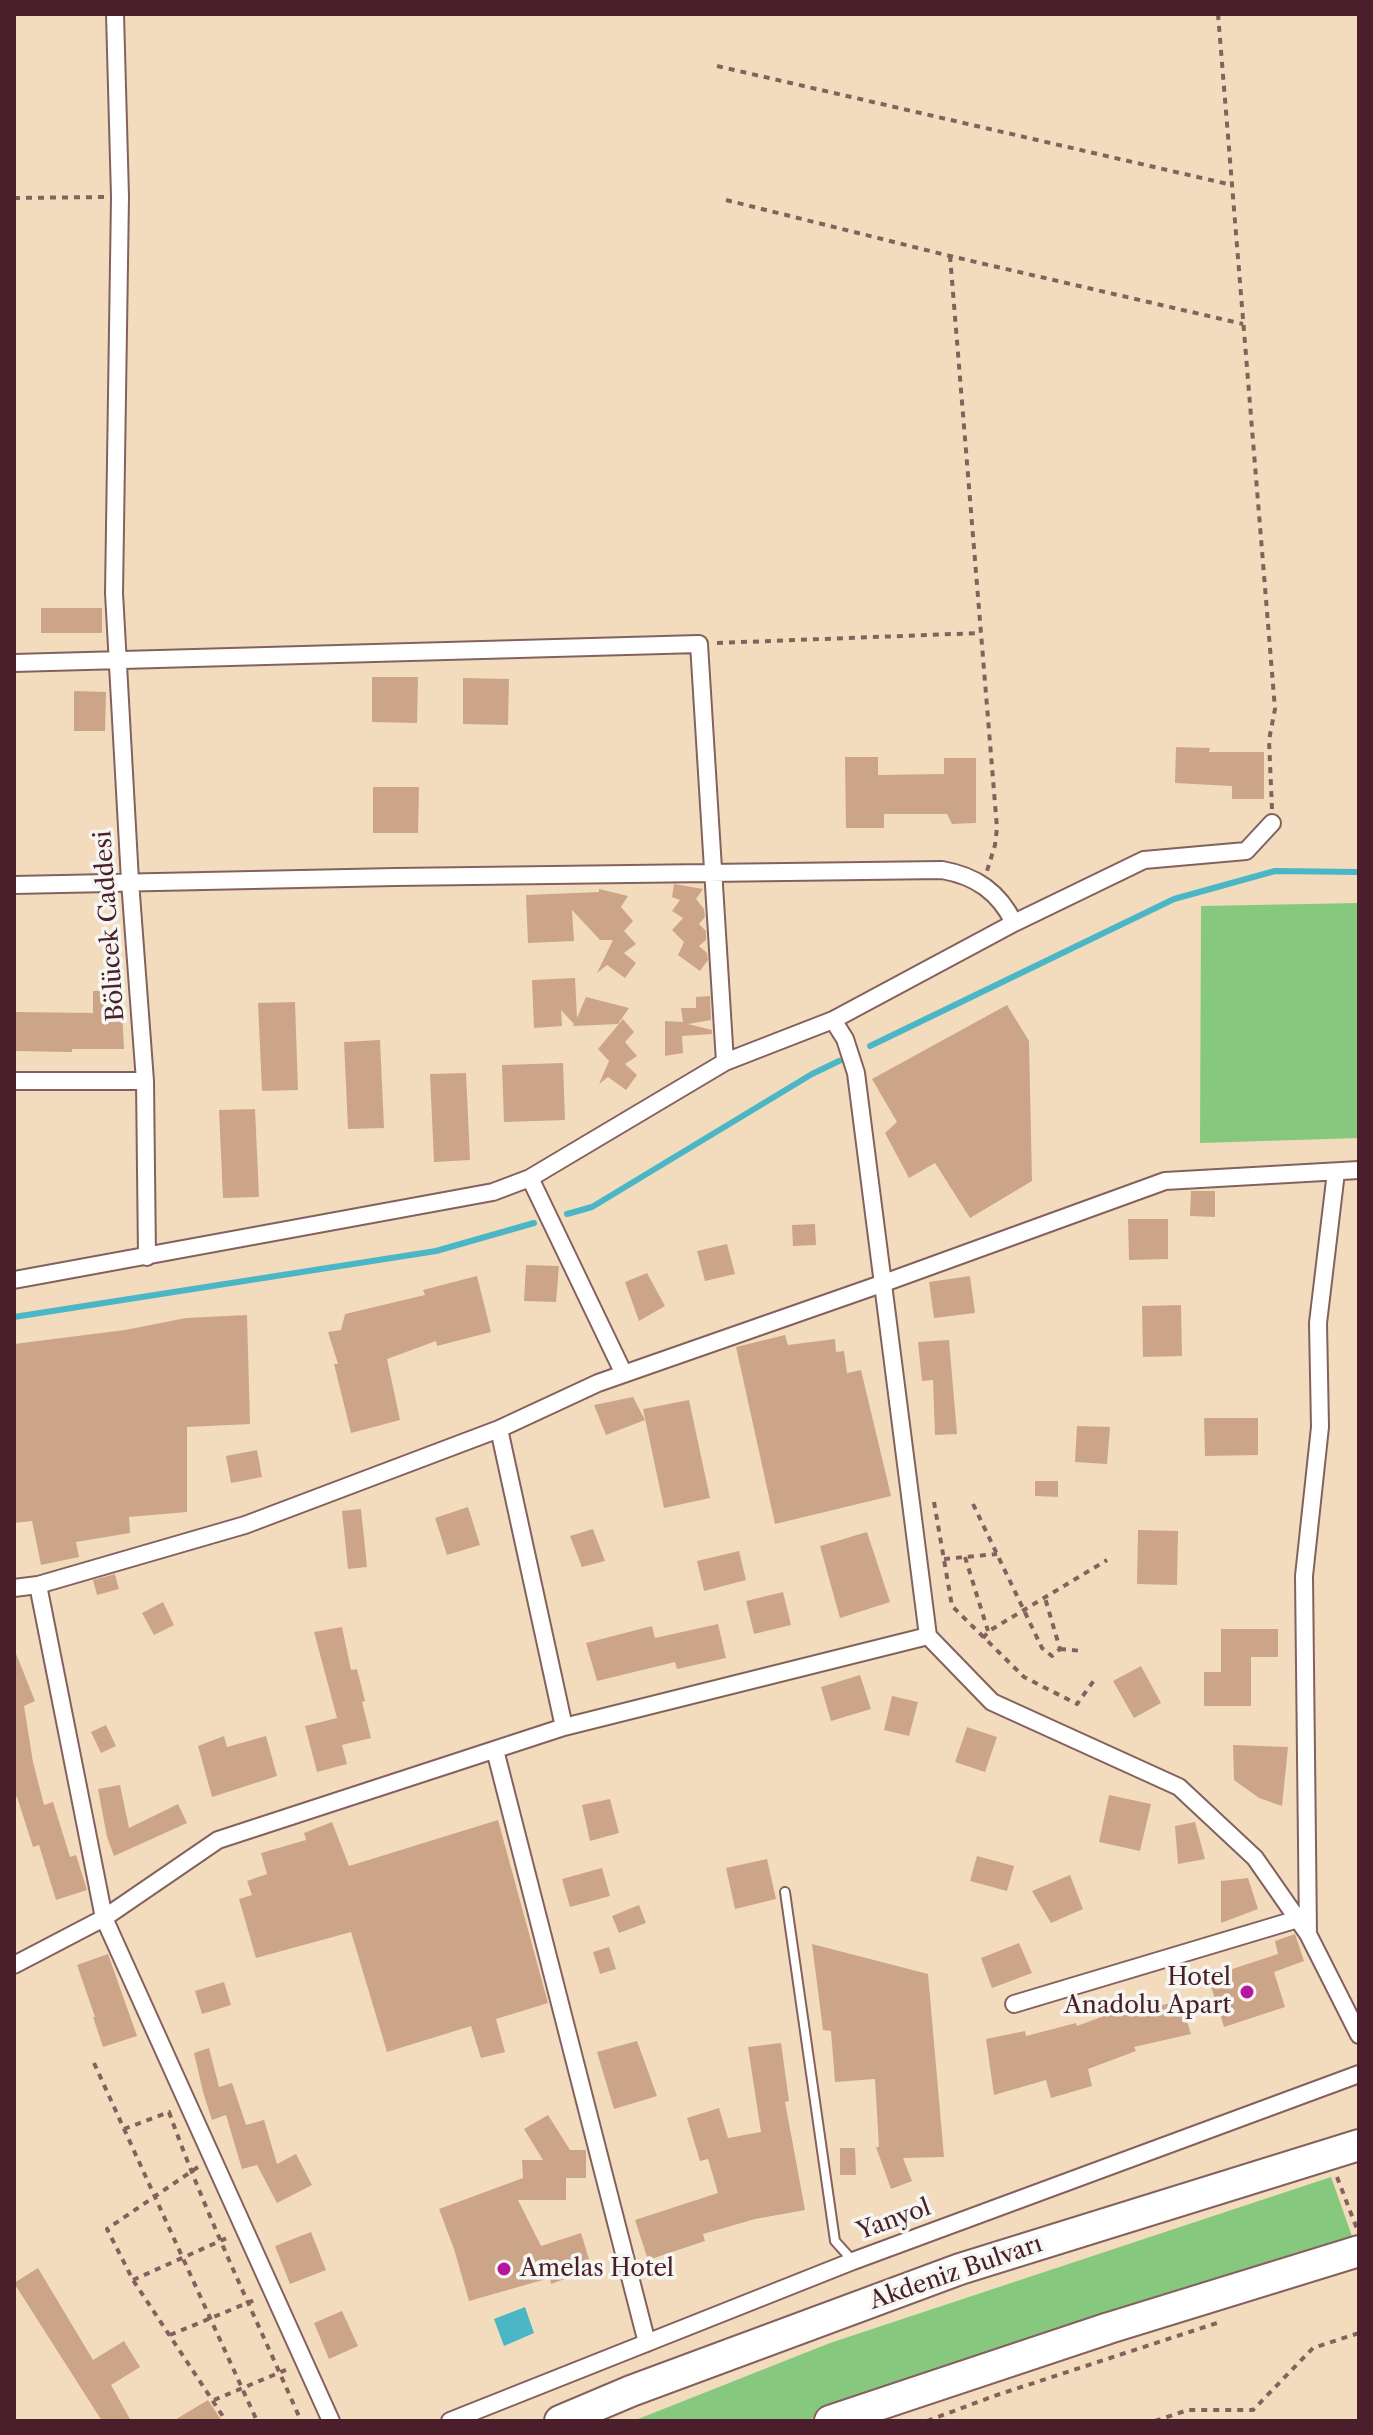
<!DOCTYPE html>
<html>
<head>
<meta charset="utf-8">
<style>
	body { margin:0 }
	#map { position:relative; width:1373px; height:2435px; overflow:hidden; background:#f3dcbd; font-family:"Libre Caslon Text",serif }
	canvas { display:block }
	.frame { position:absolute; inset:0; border:16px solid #4a1f2b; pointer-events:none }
</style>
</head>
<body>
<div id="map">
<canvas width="1373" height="2435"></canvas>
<div class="frame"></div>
</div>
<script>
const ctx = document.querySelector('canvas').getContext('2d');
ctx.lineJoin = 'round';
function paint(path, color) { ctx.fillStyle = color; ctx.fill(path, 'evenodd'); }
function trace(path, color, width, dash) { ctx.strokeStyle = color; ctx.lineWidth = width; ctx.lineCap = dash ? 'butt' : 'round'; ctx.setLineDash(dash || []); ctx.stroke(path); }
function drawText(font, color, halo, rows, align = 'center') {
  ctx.font = font + ' "Libre Caslon Text",serif'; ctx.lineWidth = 7; ctx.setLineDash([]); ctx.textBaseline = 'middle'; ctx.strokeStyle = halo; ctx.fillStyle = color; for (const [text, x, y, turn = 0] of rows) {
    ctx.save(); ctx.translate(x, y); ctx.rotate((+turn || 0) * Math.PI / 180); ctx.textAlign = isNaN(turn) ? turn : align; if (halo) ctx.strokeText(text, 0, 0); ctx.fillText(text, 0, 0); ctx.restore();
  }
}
const green = new Path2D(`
	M1359 903V1138L1200 1143 1201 906Z
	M1331 2177 1353 2239 976 2361 805 2421H633L830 2343Z`);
const water = new Path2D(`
	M525 2307 534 2333 504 2346 494 2319Z`);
const stream = new Path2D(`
	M870 1046 1174 899 1275 871 1359 872
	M567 1214 592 1207 812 1074 839 1061
	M14 1317 436 1251 534 1223`);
const building = new Path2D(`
	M41 608H102V633H41Z
	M372 677H418L417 723 372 722Z
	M463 678 509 679 508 725 463 724Z
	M74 691 106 692 105 731H74Z
	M1176 747 1210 748 1209 752H1264V799H1232V786L1175 783Z
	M845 757H878V775L944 774V758H976V823L952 824 947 814H884V828H846Z
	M373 787H419L418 833H373Z
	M674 884 703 889 696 899 704 909 705 917 699 924 706 931V940L699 946 707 953 708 960 700 971 678 955 684 942 672 930 683 918 672 911 680 900 672 897Z
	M599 889 628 896 621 907 633 921 624 931 636 944 624 953 636 963 625 978 607 965 597 973 613 940H600L572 910 574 941 528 943 526 895 599 892Z
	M575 978 577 1018 586 997 629 1008 618 1024 573 1026 574 1024 561 1010 562 1026 534 1028 532 980Z
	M121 990 124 1049H72V1052L14 1051V1012L93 1013V991Z
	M710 996 711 1020 688 1024 712 1030V1034L682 1036 683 1053 665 1056V1021L683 1022 681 1008H696V997Z
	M295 1002 298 1090 262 1091 258 1003Z
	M1007 1005 1029 1041 1032 1181 970 1218 935 1163 909 1178 885 1133 897 1122 872 1079Z
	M623 1019 634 1032 625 1042 637 1056 625 1064 637 1075 626 1090 608 1077 599 1084 609 1061 598 1049Z
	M380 1040 384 1128 348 1129 344 1042Z
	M563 1063 565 1120 504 1122 502 1065Z
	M466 1073 470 1160 434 1162 430 1074Z
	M255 1109 259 1197 223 1198 219 1110Z
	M1191 1191H1215V1217L1190 1216Z
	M1128 1219H1168V1259L1129 1260Z
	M815 1224 816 1245 793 1246 792 1225Z
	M727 1244 735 1274 705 1281 697 1251Z
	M526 1265 559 1266 556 1302 524 1301Z
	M647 1273 665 1306 639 1321 625 1282Z
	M477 1276 491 1332 437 1346 436 1341 387 1359 400 1420 351 1433 334 1364H338L328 1332 341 1330 345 1314 425 1295 423 1290Z
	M970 1276 975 1313 934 1318 929 1282Z
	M1181 1305 1182 1356 1143 1357 1142 1306Z
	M247 1315 250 1424 187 1427V1512L129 1517 130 1533 76 1542 79 1557 41 1565 32 1521 14 1523V1344L125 1330 186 1318Z
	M785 1335 788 1345 835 1339 836 1352 844 1351 847 1373 861 1370 891 1496 775 1524 736 1347Z
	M949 1340 957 1434 935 1435 933 1380 922 1381 918 1342Z
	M633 1397 645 1420 606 1435 594 1405Z
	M689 1400 710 1498 664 1508 643 1409Z
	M1204 1418H1258V1455L1205 1456Z
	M1077 1426 1110 1427 1107 1464 1075 1462Z
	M257 1450 262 1477 231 1483 226 1456Z
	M1035 1481H1058V1497L1035 1496Z
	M468 1507 480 1545 447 1555 435 1518Z
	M361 1509 367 1567 348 1569 342 1511Z
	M593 1529 605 1561 582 1567 570 1536Z
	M1138 1530 1178 1531 1177 1585 1137 1584Z
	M867 1532 890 1602 840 1618 820 1546Z
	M739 1551 746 1580 704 1591 697 1561Z
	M115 1574 119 1589 97 1595 93 1580Z
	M783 1592 791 1625 754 1634 746 1601Z
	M163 1602 174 1625 154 1635 142 1613Z
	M718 1624 726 1658 677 1669 675 1662 597 1681 586 1643 652 1626 655 1638Z
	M342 1627 351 1670 357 1669 365 1701 362 1702 371 1738 342 1745 347 1764 317 1772 305 1726 337 1718 314 1632Z
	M1221 1629H1278V1657H1251V1706H1204V1672H1221Z
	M15 1651 35 1701 24 1706 33 1762 44 1805 53 1802 70 1857 76 1855 87 1890 56 1900 39 1845 33 1847 17 1797H14Z
	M1141 1666 1161 1703 1134 1718 1113 1681Z
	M860 1675 871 1709 831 1721 821 1687Z
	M892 1696 918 1702 909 1736 884 1730Z
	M106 1725 116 1746 101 1753 91 1732Z
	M967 1727 997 1737 985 1772 955 1762Z
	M224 1736 227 1747 266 1736 277 1776 212 1797 198 1746Z
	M1233 1745 1288 1747 1282 1806 1259 1798 1234 1780Z
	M120 1785 129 1828 178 1804 187 1823 114 1856 107 1837 98 1789Z
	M1109 1795 1151 1804 1140 1851 1099 1842Z
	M610 1799 619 1833 590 1841 582 1805Z
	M498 1820 548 2003 496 2019 505 2052 481 2058 471 2026 387 2052 351 1932 256 1958 239 1899 252 1895 247 1881 267 1874 261 1853 306 1840 304 1833 332 1822 349 1866Z
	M1195 1822 1205 1859 1178 1864 1175 1826Z
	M977 1856 1014 1866 1007 1891 970 1881Z
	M767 1859 776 1899 735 1909 726 1868Z
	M602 1868 610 1896 570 1907 562 1879Z
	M1070 1875 1083 1909 1051 1923 1032 1891Z
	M1248 1878 1258 1909 1221 1923V1881Z
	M639 1905 646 1923 619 1933 612 1916Z
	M1295 1934 1304 1961 1274 1972 1285 2007 1224 2027 1208 1977 1278 1954 1275 1941Z
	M1019 1943 1032 1973 992 1988 981 1958Z
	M812 1944 928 1974 944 2157 903 2158 912 2181 891 2189 876 2147H879L875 2079 835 2082 831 2031 823 2030Z
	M609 1947 616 1969 600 1974 593 1952Z
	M108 1954 137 2036 103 2047 93 2017H95L77 1965Z
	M224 1982 231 2005 202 2014 195 1991Z
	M1181 2001 1191 2034 1134 2047 1136 2051 1088 2069 1092 2086 1051 2098 1046 2080 994 2095 986 2039 1025 2031 1026 2036 1076 2023 1077 2026 1120 2010 1121 2014Z
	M637 2041 657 2096 614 2109 597 2052Z
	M781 2043 789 2101 785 2102 805 2210 755 2219 703 2234 705 2241 648 2260 635 2220 718 2193 708 2159 700 2161 687 2118 719 2108 728 2138 761 2132 748 2047Z
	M209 2048 219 2087 232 2083 246 2125 264 2120 277 2164 296 2154 312 2185 277 2203 257 2165 242 2169 226 2115 212 2120 203 2092 194 2053Z
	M548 2115 570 2150H586V2178H566V2200H518L541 2246 581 2233 592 2269 551 2284 550 2278 469 2301 454 2249 439 2209 523 2178 522 2160H543L524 2129Z
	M840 2148H855L856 2175H840Z
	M311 2232 326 2270 290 2284 275 2246Z
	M38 2268 93 2360 124 2341 140 2367 111 2385 131 2421H102L14 2283Z
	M342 2311 358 2346 329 2359 314 2323Z
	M208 2400 222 2421H173Z`);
const path = new Path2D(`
	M1218 14 1275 709 1269 740 1272 809
	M717 66 1232 185
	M14 198 105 197
	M726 200 950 256 1243 324
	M950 256 997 828 995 845 987 871
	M717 643 980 633
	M934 1502 952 1606 1024 1677 1077 1704 1095 1679
	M973 1504 1042 1648 1052 1656 1060 1649 1045 1598
	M965 1557 988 1631
	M944 1559 997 1554
	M983 1638 989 1631 1107 1560
	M1060 1649 1082 1651
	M94 2063 257 2421
	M124 2129 169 2112C207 2218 256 2318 301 2421
	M198 2167 107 2229 133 2280 226 2421
	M1337 2177 1357 2229
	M133 2280 229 2237
	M170 2335 257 2299
	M214 2400 288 2369
	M927 2421 994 2396 1220 2322
	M1155 2421 1188 2410H1253L1313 2348 1359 2333`);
const lane = new Path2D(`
	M785 1892 835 2241 853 2261`);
const street = new Path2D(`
	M115 14 120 197 114 593 130 881 145 1081 147 1257
	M14 663 699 644 725 1062 530 1178 493 1192 14 1280
	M14 885 395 877 942 870C976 876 999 892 1014 923
	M833 1020 845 1039 856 1073 928 1636 992 1702 1179 1787 1255 1858 1308 1934 1359 2035
	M725 1062 833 1020 1014 923 1144 860 1246 851 1272 823
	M14 1081H145
	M530 1178 624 1374
	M499 1429 564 1727
	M38 1585 104 1918 331 2421
	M14 1588 38 1585 245 1525 499 1429 598 1383 884 1283 1165 1181 1359 1170
	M495 1750 647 2343
	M1308 1934 1304 1576 1320 1427 1318 1323 1336 1172
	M14 1965 104 1918 218 1840 564 1727 928 1636
	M1014 2004 1298 1919
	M450 2421 853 2261 1359 2074`);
const highway = new Path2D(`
	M560 2421 631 2391 960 2269 1359 2145
	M830 2421 1109 2328 1359 2251`);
const markers = [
	[1247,1992,8,"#b5179e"],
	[504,2269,8,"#b5179e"]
];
const streetNames = [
	["Bölücek Caddesi",110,926,-94],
	["Yanyol",894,2220,-20],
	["Akdeniz Bulvarı",956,2273,-19]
];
const poiNames = [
	["Hotel",1231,1978],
	["Anadolu Apart",1231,2006],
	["Amelas Hotel",520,2269,"left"]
];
paint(green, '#87c87f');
paint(water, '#4ab6c6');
trace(stream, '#4ab6c6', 6);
paint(building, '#cca589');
trace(lane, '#85615e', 12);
trace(street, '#85615e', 20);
trace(highway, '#85615e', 34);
trace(path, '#85615e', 4, [6, 6]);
trace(lane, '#fff', 8);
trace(street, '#fff', 16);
trace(highway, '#fff', 30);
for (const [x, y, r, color] of markers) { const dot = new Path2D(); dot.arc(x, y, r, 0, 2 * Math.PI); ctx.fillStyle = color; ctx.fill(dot); trace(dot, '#f6f6f2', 3); }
drawText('24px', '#4a1f2b', '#f6f6f2', streetNames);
drawText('24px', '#4a1f2b', '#f6f6f2', poiNames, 'right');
</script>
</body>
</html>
